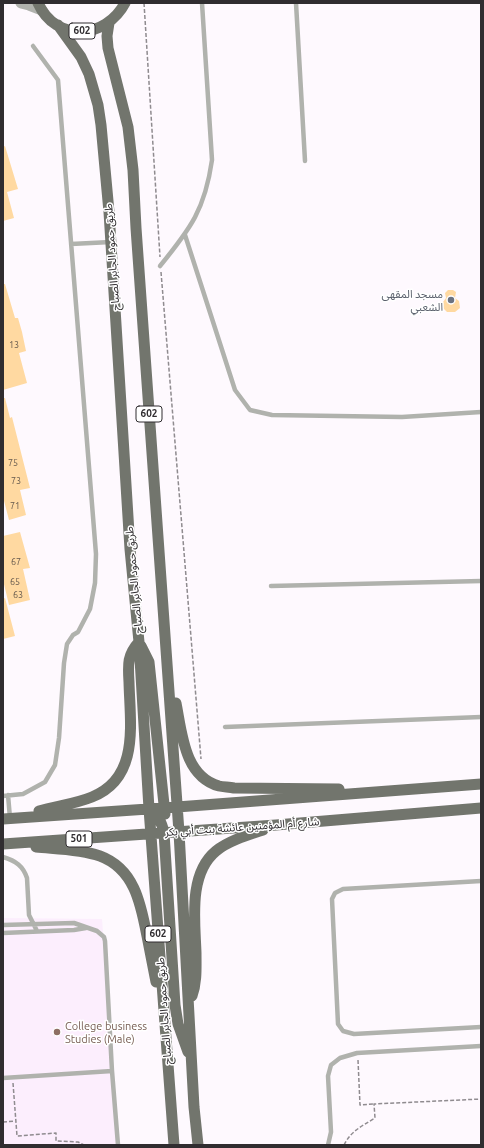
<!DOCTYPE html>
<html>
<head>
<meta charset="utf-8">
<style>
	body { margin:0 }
	#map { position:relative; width:484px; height:1148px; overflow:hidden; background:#fef9fe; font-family:Ubuntu,sans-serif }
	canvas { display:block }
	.frame { position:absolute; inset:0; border:4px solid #302d30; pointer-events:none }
</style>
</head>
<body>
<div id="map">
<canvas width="484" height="1148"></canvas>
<div class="frame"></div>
</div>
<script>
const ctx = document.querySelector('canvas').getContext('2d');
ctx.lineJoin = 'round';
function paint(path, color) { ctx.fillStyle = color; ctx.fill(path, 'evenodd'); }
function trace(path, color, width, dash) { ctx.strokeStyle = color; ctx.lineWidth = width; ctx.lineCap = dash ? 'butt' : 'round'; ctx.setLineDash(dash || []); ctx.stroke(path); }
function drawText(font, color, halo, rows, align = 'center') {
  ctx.font = font + ' Ubuntu,"Noto Sans Arabic",sans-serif'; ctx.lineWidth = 3; ctx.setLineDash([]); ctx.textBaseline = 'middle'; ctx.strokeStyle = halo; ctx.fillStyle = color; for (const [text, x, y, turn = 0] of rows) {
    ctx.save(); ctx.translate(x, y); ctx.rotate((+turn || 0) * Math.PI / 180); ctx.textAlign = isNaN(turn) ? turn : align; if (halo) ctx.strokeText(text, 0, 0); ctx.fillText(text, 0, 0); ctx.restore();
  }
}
const built = new Path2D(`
	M3 918 102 919 119 1145H3Z`);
const building = new Path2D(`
	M5 146 18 189 7 192 14 218 3 221V147Z
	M3 284H5L15 318H18L22 332 26 351 19 353 27 383 3 390Z
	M448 290H453L456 292 455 298 459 301 460 308 455 312H447L443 308V302L446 298 445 293Z
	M3 398H5L10 418 12 417 30 488 20 490 26 515 9 520 3 497Z
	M20 532 30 568 23 569 30 600 9 605 3 580V536Z
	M5 598 15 636 3 639V599Z`);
const path = new Path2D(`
	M144 3 160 257
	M161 272 201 759
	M358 1060 360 1105 374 1104
	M13 1083 17 1136 56 1133V1141L78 1142 84 1145
	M3 1122 15 1121
	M344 1145C351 1131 362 1126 375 1118L374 1104 481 1099`);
const service = new Path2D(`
	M296 3 305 161
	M185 235 235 390 250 410 272 415 402 417 481 412
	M71 244 111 242
	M160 266C191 228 205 209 212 160L202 3
	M271 586 481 581
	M225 727 481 717
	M8 795 10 818
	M3 796 23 794 45 782 55 765 59 738 64 663 67 644 73 635 78 632 90 609 95 583 96 554 58 80 33 46
	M3 857C16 861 23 866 27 878L29 915 37 931
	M481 881 343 889 335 893 332 899 338 1024 343 1031 354 1034 481 1027
	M3 925 74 923 97 931 104 937 105 941 112 1071 118 1145
	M3 933 74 930 86 928
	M3 1078 112 1071
	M328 1145 331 1132 328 1076 331 1065 340 1058 357 1053 481 1046`);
const tertiary = new Path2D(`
	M21 3 29 5 42 10`);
const primary = new Path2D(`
	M38 3C56 43 106 39 125 3
	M109 23 107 36 108 48 128 127 133 170 136 228 179 832 194 1107 198 1145
	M58 25 81 57 89 74 98 105 101 125 109 212 130 549 139 642 149 809 174 1145
	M141 646 149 662 165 814
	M176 703C182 733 184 776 219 786 223 787 229 787 234 788L339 789
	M149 809C158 816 162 822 164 833L175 1005 178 1024 188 1052
	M39 811C56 806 75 804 92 797 140 778 130 724 129 682 128 665 127 655 139 642
	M3 819 177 807 481 784
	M3 844 276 825 481 808
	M36 847C57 849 80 849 100 856 135 869 141 905 147 936 150 952 153 967 156 982
	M192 996C197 982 196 967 196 953 195 921 188 874 216 851 228 841 248 835 263 830`);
const markers = [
	[451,300,4,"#6b7280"],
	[57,1032,4,"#8d6e63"]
];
const numberNames = [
	["13",14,345],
	["75",13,463],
	["73",16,481],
	["71",15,506],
	["67",16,562],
	["65",15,582],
	["63",18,595]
];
const shields = [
	[82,31,26],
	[149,414,26],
	[79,839,26],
	[158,934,26]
];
const shieldNames = [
	["602",82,31],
	["602",149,414],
	["501",79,839],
	["602",158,934]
];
const streetNames = [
	["طريق حمود الجابر الصباح",112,257,-94],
	["طريق حمود الجابر الصباح",134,580,-95],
	["شارع أم المؤمنين عائشة بنت أبي بكر",242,827,-4],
	["طريق حمود الجابر الصباح",164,1011,-94]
];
const worshipNames = [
	["مسجد المقهى",443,294],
	["الشعبي",443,307]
];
const educationNames = [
	["College business",65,1026],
	["Studies (Male)",65,1039]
];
paint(built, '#fceefd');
paint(building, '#ffd9a1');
trace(path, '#8f8b8f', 1.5, [4, 2]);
trace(service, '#b0b2ad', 4.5);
trace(tertiary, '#b0b2ad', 11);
trace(primary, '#72756d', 11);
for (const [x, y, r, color] of markers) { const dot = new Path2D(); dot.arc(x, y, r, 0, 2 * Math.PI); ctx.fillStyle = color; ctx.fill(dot); trace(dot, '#fff', 1.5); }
drawText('9px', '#64584c', null, numberNames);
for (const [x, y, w] of shields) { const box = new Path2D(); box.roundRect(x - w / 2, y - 8, w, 16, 3); ctx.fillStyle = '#fff'; ctx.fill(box); trace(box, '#302d30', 1); }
drawText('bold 10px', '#302d30', null, shieldNames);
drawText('11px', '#302d30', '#fff', streetNames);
drawText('11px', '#5b616d', '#fff', worshipNames, 'right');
drawText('11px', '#785e54', '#fff', educationNames, 'left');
</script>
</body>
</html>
